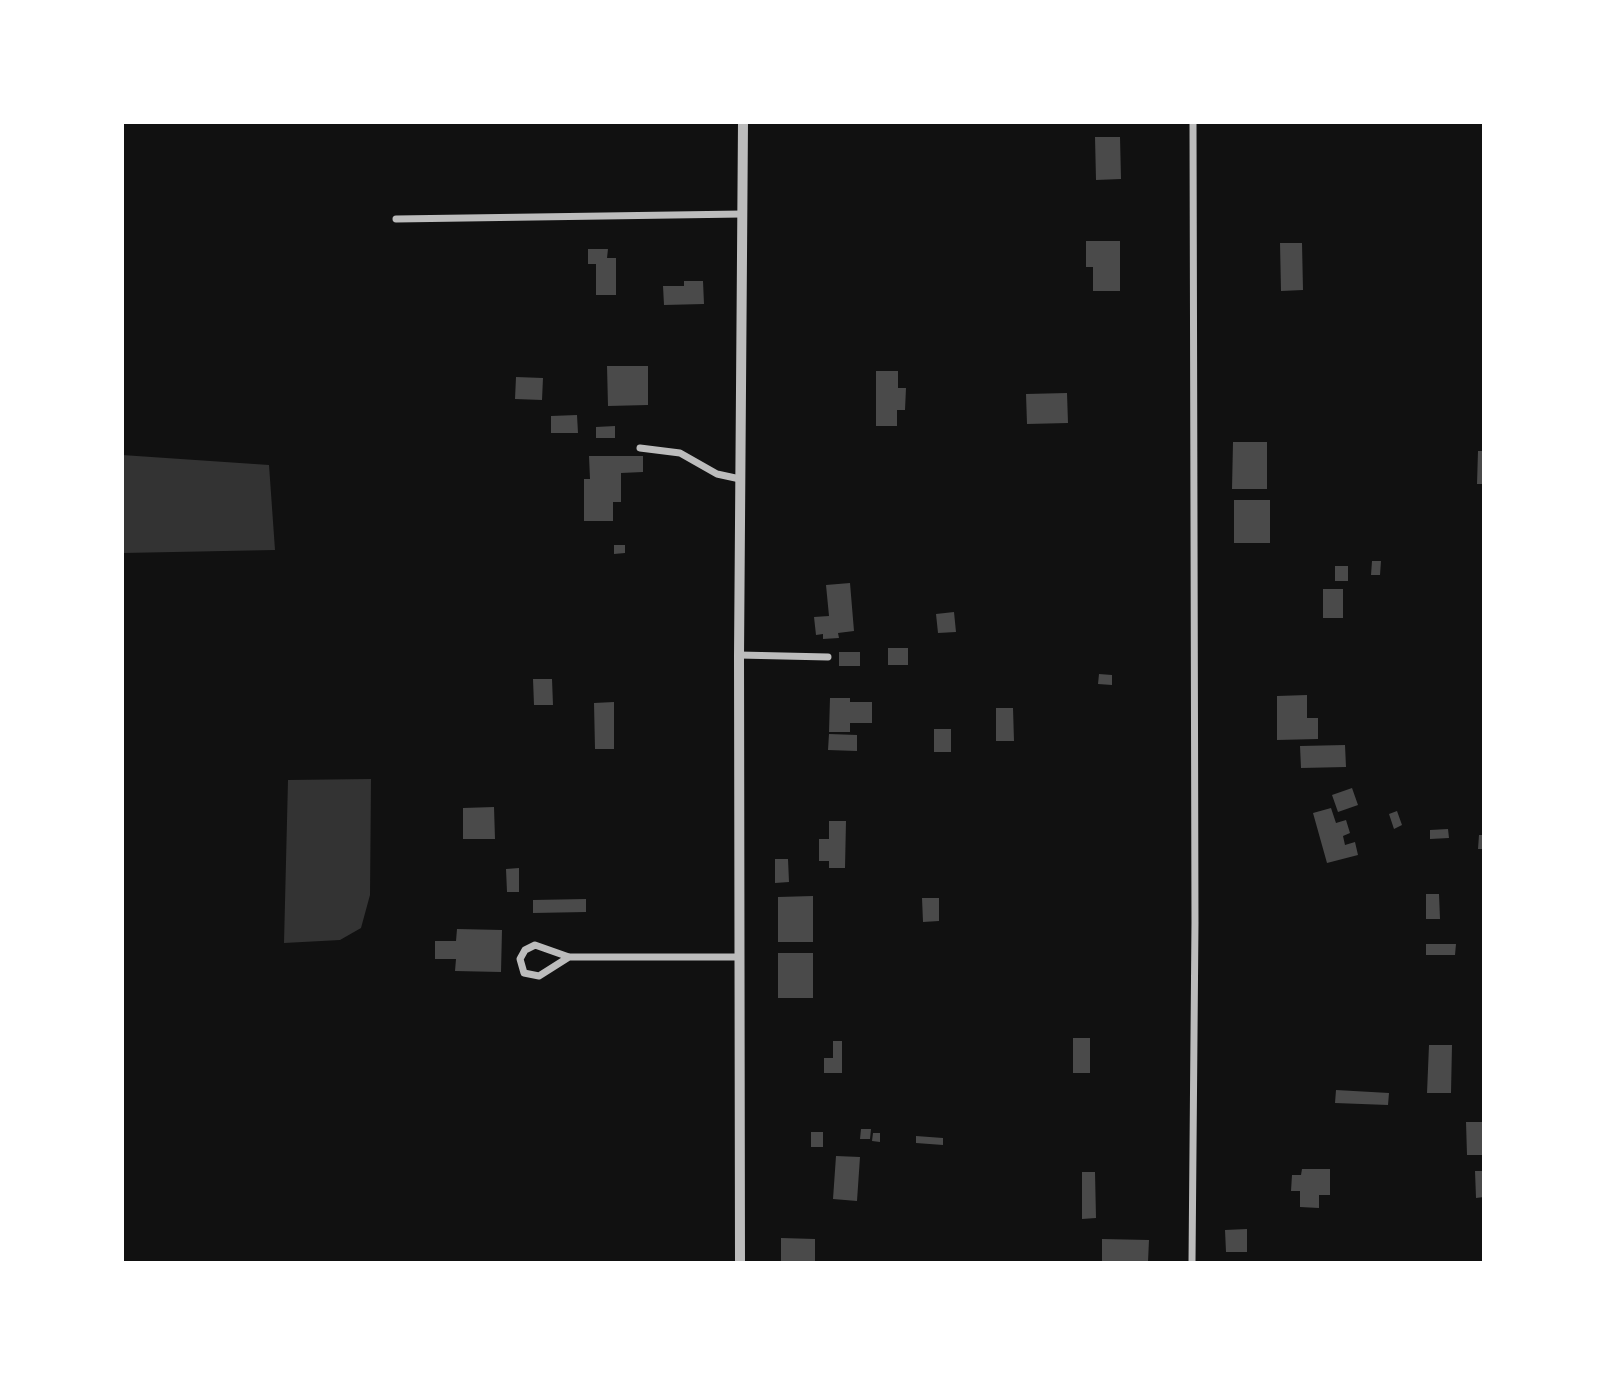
<!DOCTYPE html>
<html>
<head>
<meta charset="utf-8">
<style>
	body { margin:0 }
	#map { position:relative; width:1606px; height:1385px; overflow:hidden; background:#111; font-family:Bitter,serif }
	canvas { display:block }
	.frame { position:absolute; inset:0; border:124px solid #fff; pointer-events:none }
</style>
</head>
<body>
<div id="map">
<canvas width="1606" height="1385"></canvas>
<div class="frame"></div>
</div>
<script>
const ctx = document.querySelector('canvas').getContext('2d');
ctx.lineJoin = 'round';
function paint(path, color) { ctx.fillStyle = color; ctx.fill(path, 'evenodd'); }
function trace(path, color, width, dash) { ctx.strokeStyle = color; ctx.lineWidth = width; ctx.lineCap = dash ? 'butt' : 'round'; ctx.setLineDash(dash || []); ctx.stroke(path); }
const water = new Path2D(`
	M122 455 269 465 275 550 123 553Z
	M371 779 370 895 361 928 340 940 284 943 288 780Z`);
const building = new Path2D(`
	M1095 137H1120L1121 179 1096 180Z
	M1086 241H1120V291H1093V267H1086Z
	M1280 243H1302L1303 290 1281 291Z
	M588 249H608L607 258H616V295H596V264H588Z
	M684 281H703L704 304 664 305 663 286H684Z
	M607 366H648V405L608 406Z
	M876 371H898V388H906L905 410H897V426H876Z
	M516 377 543 378 542 400 515 399Z
	M1067 393 1068 423 1027 424 1026 394Z
	M577 415 578 433H551V416Z
	M615 426V438H596V427Z
	M1233 442H1267V489H1232Z
	M1478 451H1484V484H1477Z
	M589 456H643V472L621 473V502H613V521H584V479H590Z
	M1234 500H1270V543H1234Z
	M614 545H625V553L614 554Z
	M1372 561H1381L1380 575H1371Z
	M1335 566H1348V581H1335Z
	M850 583 854 631 838 633 839 638 823 639V634L816 635 814 617 829 616 826 585Z
	M1323 589H1343V618H1323Z
	M954 612 956 632 938 633 936 614Z
	M888 648H908V665H888Z
	M839 652H860V666H839Z
	M1099 674 1112 675V685L1098 684Z
	M533 679H552L553 705H534Z
	M1307 695V718H1318V739L1277 740V696Z
	M830 698H850V702H872V723H850V732H829Z
	M614 702V749H595L594 703Z
	M996 708H1013L1014 741H996Z
	M934 729H951V752H934Z
	M829 734 857 735V751L828 750Z
	M1345 745 1346 767 1301 768 1300 746Z
	M1352 788 1358 805 1338 812 1332 795Z
	M494 807 495 839H463V808Z
	M1331 808 1336 823 1346 820 1350 833 1343 836 1345 845 1355 842 1358 855 1327 863 1313 813Z
	M1397 811 1402 825 1394 829 1389 814Z
	M829 821H846L845 868H829V861H819V839H829Z
	M1448 829 1449 838 1430 839V830Z
	M1479 835H1484V849H1478Z
	M775 859H788L789 882 775 883Z
	M519 868V892H507L506 869Z
	M1426 894H1439L1440 919H1426Z
	M813 896V942H778V897Z
	M922 898H939V921L923 922Z
	M586 899V912L533 913V900Z
	M457 929 502 930 501 972 455 971 456 959H435V941H456Z
	M1426 944H1456L1455 955H1426Z
	M778 953H813V998H778Z
	M1073 1038H1090V1073H1073Z
	M833 1041H842V1073H824V1058H833Z
	M1429 1045H1452L1451 1093H1427Z
	M1336 1090 1389 1093 1388 1105 1335 1103Z
	M1466 1122H1484V1155H1467Z
	M861 1129H871L870 1139H860Z
	M811 1132H823V1147H811Z
	M873 1133H880V1142L872 1141Z
	M916 1136 943 1138V1145L916 1143Z
	M836 1156 860 1157 857 1201 833 1199Z
	M1302 1169H1330V1195H1319V1208L1300 1207V1191H1291L1292 1175H1301Z
	M1475 1171H1484V1197L1476 1198Z
	M1082 1172H1095L1096 1218 1082 1219Z
	M1247 1229V1252H1226L1225 1230Z
	M781 1238 815 1239V1262H781Z
	M1102 1239 1149 1240 1148 1262H1102Z`);
const minor = new Path2D(`
	M396 219 742 214
	M640 448 680 453 717 474 740 479
	M739 655 828 657
	M569 957 539 976 524 973 520 959 525 950 535 945 569 957H740
	M1192 1262 1195 922 1193 122`);
const tertiary = new Path2D(`
	M740 1262 739 655 743 122`);
paint(water, '#333');
paint(building, '#4a4a4a');
trace(minor, '#bcbcbc', 7);
trace(tertiary, '#bcbcbc', 10);
</script>
</body>
</html>
